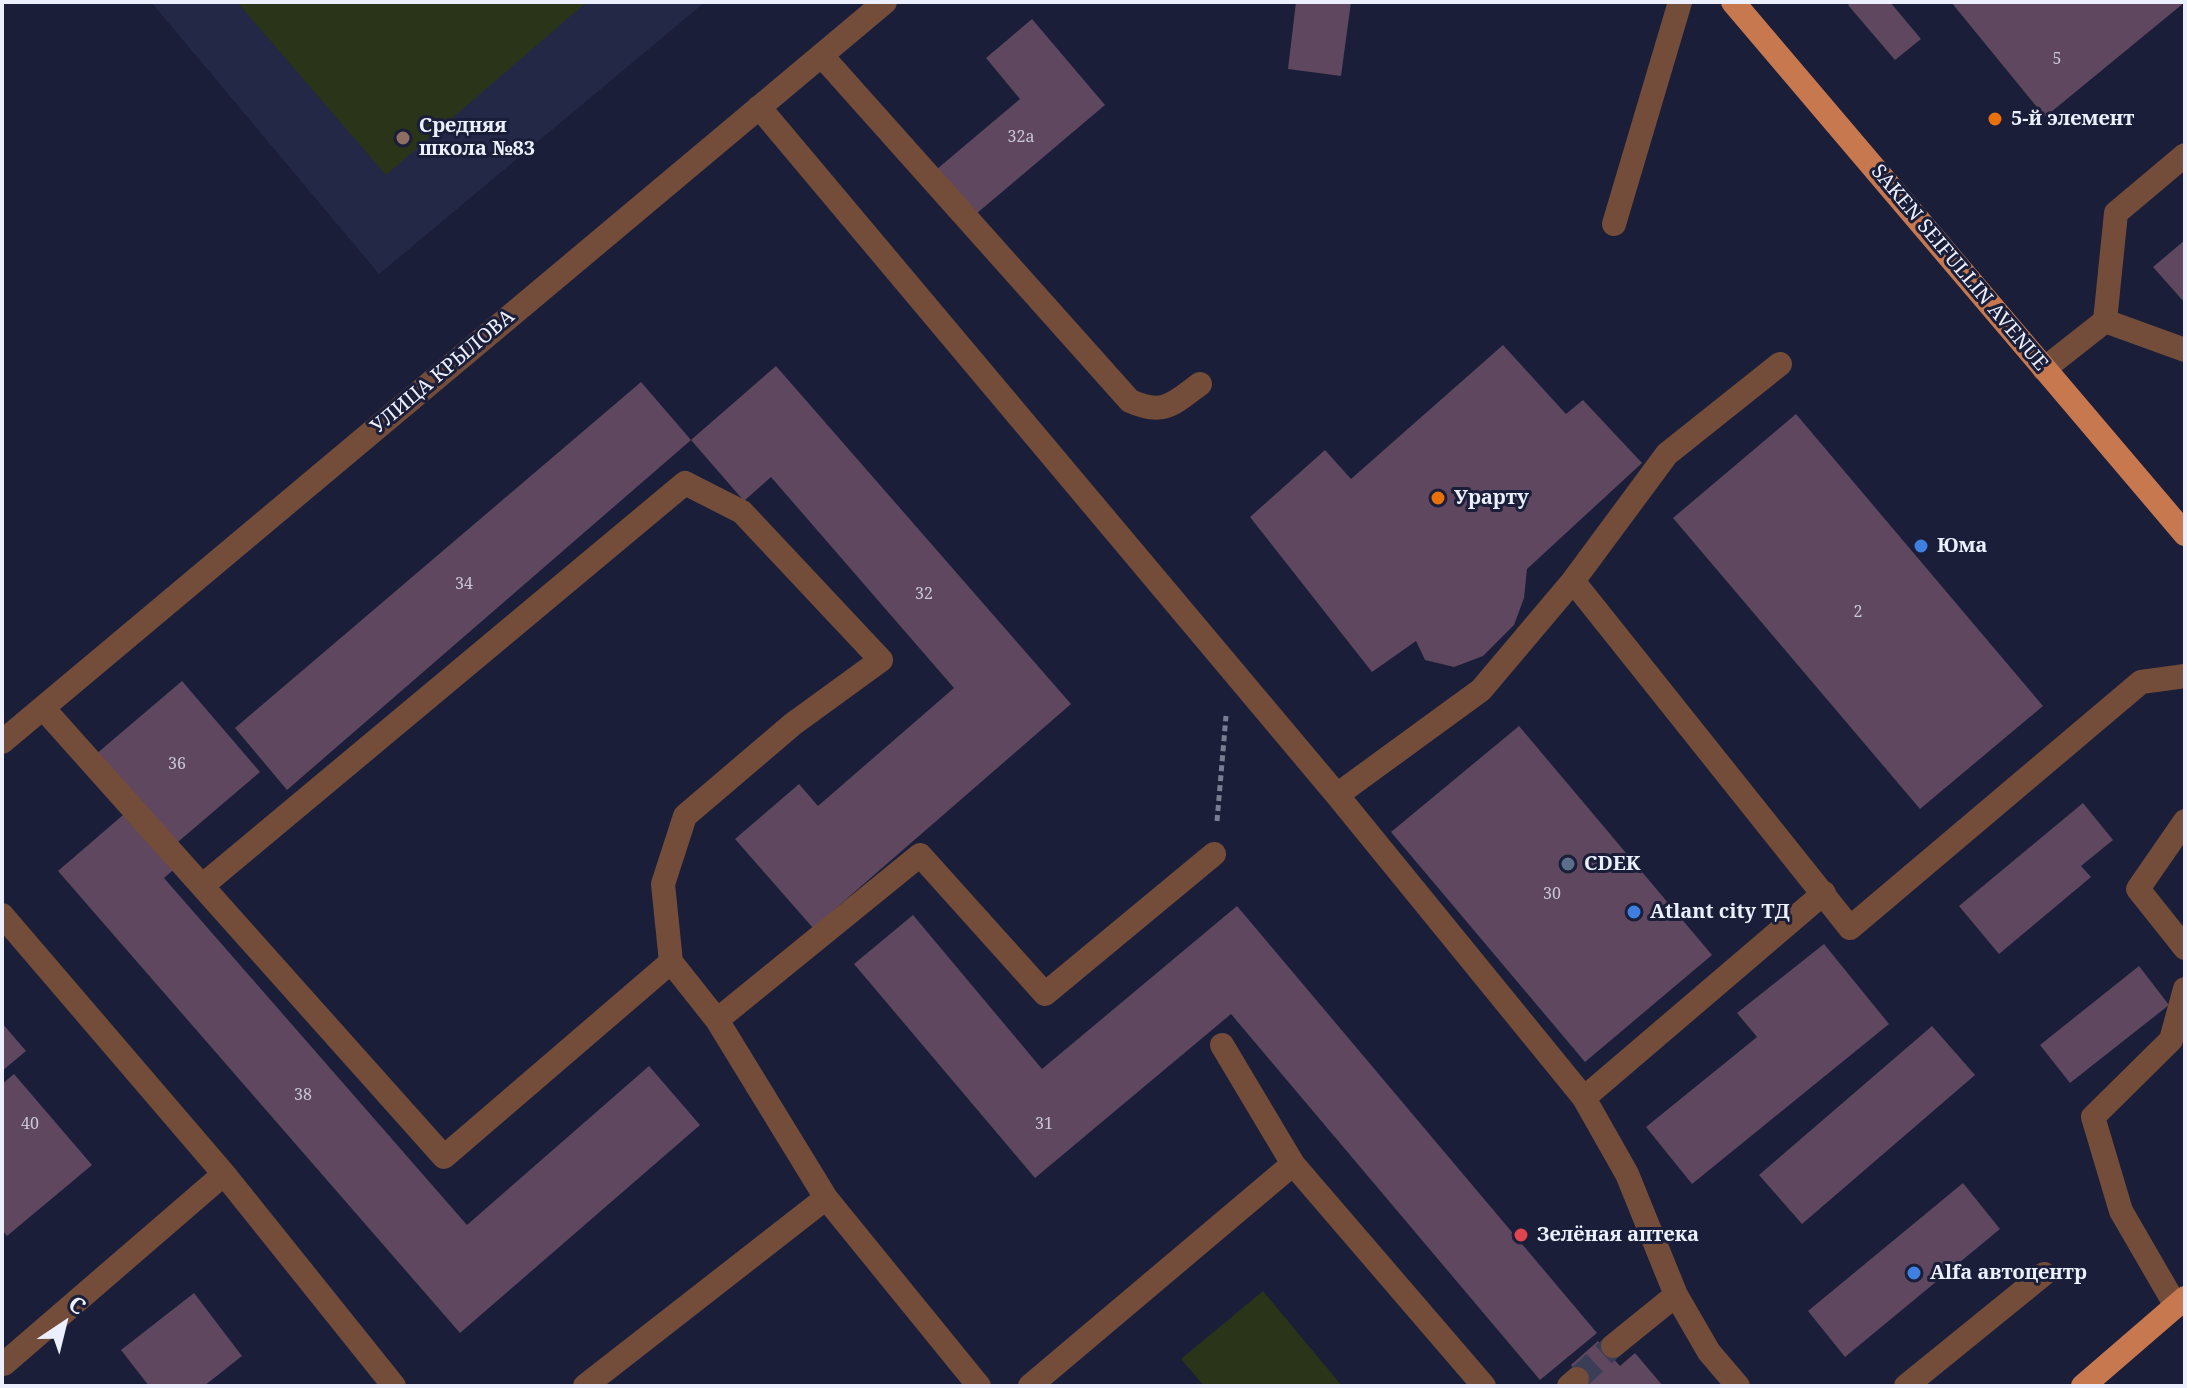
<!DOCTYPE html>
<html>
<head>
<meta charset="utf-8">
<style>
	body { margin:0 }
	#map { position:relative; width:2187px; height:1388px; overflow:hidden; background:#1a1e38; font-family:"Noto Serif",serif }
	canvas { display:block }
	.frame { position:absolute; inset:0; border:4px solid #ecf0fe; pointer-events:none }
	.north { position:absolute; left:24px; top:1284px; width:80px; height:80px; -webkit-text-stroke:6px #1a1e38; paint-order:stroke; rotate:35deg; font-size:22px; font-weight:700; line-height:32px; text-align:center; color:#ecf0fe }
	.north::after { content:''; display:block; margin:auto; width:28px; height:36px; background:#ecf0fe; clip-path:polygon(50% 0,100% 100%,50% 72%,0 100%) }
</style>
</head>
<body>
<div id="map">
<canvas width="2187" height="1388"></canvas>
<div class="frame"></div>
<div class="north">С</div>
</div>
<script>
const ctx = document.querySelector('canvas').getContext('2d');
ctx.lineJoin = 'round';
function paint(path, color) { ctx.fillStyle = color; ctx.fill(path, 'evenodd'); }
function trace(path, color, width, dash) { ctx.strokeStyle = color; ctx.lineWidth = width; ctx.lineCap = dash ? 'butt' : 'round'; ctx.setLineDash(dash || []); ctx.stroke(path); }
function drawText(font, color, halo, rows, align = 'center') {
  ctx.font = font + ' "Noto Serif",serif'; ctx.lineWidth = 6; ctx.setLineDash([]); ctx.textBaseline = 'middle'; ctx.strokeStyle = halo; ctx.fillStyle = color; for (const [text, x, y, turn = 0] of rows) {
    ctx.save(); ctx.translate(x, y); ctx.rotate((+turn || 0) * Math.PI / 180); ctx.textAlign = isNaN(turn) ? turn : align; if (halo) ctx.strokeText(text, 0, 0); ctx.fillText(text, 0, 0); ctx.restore();
  }
}
const built = new Path2D(`
	M151 2H705L379 274Z`);
const green = new Path2D(`
	M237 2H587L386 175Z
	M1263 1291 1342 1386H1204L1181 1359Z`);
const building = new Path2D(`
	M1296 2H1351L1341 76 1288 69Z
	M1851 2H1890L1921 39 1895 60 1848 5Z
	M1951 2H2185L2045 117Z
	M1032 19 1105 105 976 214 937 169 1020 99 986 58Z
	M2185 240V303L2153 267Z
	M1503 345 1566 414 1583 400 1642 463 1527 569 1524 598 1514 625 1483 656 1454 667 1425 660 1416 641 1372 672 1250 517 1325 450 1351 479Z
	M776 366 1071 704 813 928 735 839 799 784 818 806 954 688 771 477 744 501 691 440Z
	M641 382 691 440 287 790 235 728Z
	M1796 414 2043 706 1920 809 1673 518Z
	M182 681 260 772 172 847 95 755Z
	M1519 726 1712 955 1585 1062 1391 832Z
	M2083 803 2113 840 2081 866 2091 877 1999 954 1959 906Z
	M130 809 179 865 164 878 467 1225 649 1066 700 1125 460 1333 58 871Z
	M1237 906 1597 1333 1540 1380 1231 1014 1035 1178 854 964 913 915 1042 1069Z
	M1824 944 1889 1024 1692 1184 1646 1127 1757 1037 1737 1013Z
	M2139 966 2169 1005 2070 1083 2040 1045Z
	M2 1023 26 1051 2 1071Z
	M1932 1026 1975 1075 1802 1224 1759 1175Z
	M14 1074 92 1165 7 1236 2 1230V1084Z
	M1963 1183 2000 1229 1845 1357 1808 1311Z
	M194 1293 242 1356 204 1386H149L121 1350Z
	M1598 1341 1620 1366 1635 1353 1663 1386H1588L1571 1365Z`);
const minorTunnel = new Path2D(`
	M1577 1379 1613 1346`);
const path = new Path2D(`
	M1217 821 1226 716`);
const minor = new Path2D(`
	M822 56 1130 401C1164 416 1173 404 1200 384
	M759 107 1337 795 1584 1098 1627 1174 1676 1295 1709 1352 1738 1386
	M1614 224 1680 2
	M2105 321 2185 350
	M2044 369 2105 321 2116 213 2185 155
	M1573 581 1667 454 1780 364
	M43 708 444 1157 671 962 717 1020 920 855 1045 994 1214 854
	M2 742 885 2
	M1337 795 1481 690 1573 581 1850 928 2141 682 2185 676
	M2185 821 2138 889 2185 948
	M202 886 685 483 742 512 881 660 793 724 685 816 663 884 671 962
	M2 915 224 1174 394 1386
	M1222 1045 1293 1164 1484 1386
	M1584 1098 1824 893
	M826 1198 979 1386
	M2176 1306 2121 1211 2093 1117 2171 1040 2185 989
	M1613 1346 1676 1295
	M4 1364 224 1174
	M585 1386 826 1198 717 1020
	M1030 1386 1293 1164
	M1569 1386 1577 1379
	M1906 1386 2044 1274`);
const major = new Path2D(`
	M1733 2 2185 534
	M2083 1386 2185 1298`);
const markers = [
	[1995,119,8,"#e8710a"],
	[403,138,8,"#8d6e63"],
	[1438,498,8,"#e8710a"],
	[1921,546,8,"#3f7fe0"],
	[1568,864,8,"#5c6f8a"],
	[1634,912,8,"#3f7fe0"],
	[1521,1235,8,"#e0444e"],
	[1914,1273,8,"#3f7fe0"]
];
const numberNames = [
	["5",2057,59],
	["32а",1021,137],
	["34",464,584],
	["32",924,594],
	["2",1858,612],
	["36",177,764],
	["30",1552,894],
	["38",303,1095],
	["40",30,1124],
	["31",1044,1124]
];
const poiNames = [
	["5-й элемент",2011,119],
	["Средняя",419,126],
	["школа №83",419,149],
	["Урарту",1454,498],
	["Юма",1937,546],
	["CDEK",1584,864],
	["Atlant city ТД",1650,912],
	["Зелёная аптека",1537,1235],
	["Alfa автоцентр",1930,1273]
];
const streetNames = [
	["SAKEN SEIFULLIN AVENUE",1959,268,50],
	["УЛИЦА КРЫЛОВА",443,372,-40]
];
paint(built, '#232847');
paint(green, '#293418');
paint(building, '#5f475f');
trace(minorTunnel, '#3a3e56', 24, [24, 12]);
trace(path, '#797d91', 5, [6, 4]);
trace(minor, '#744d3a', 24);
trace(major, '#c7784f', 24);
for (const [x, y, r, color] of markers) { const dot = new Path2D(); dot.arc(x, y, r, 0, 2 * Math.PI); ctx.fillStyle = color; ctx.fill(dot); trace(dot, '#1a1e38', 3); }
drawText('16px', '#c9c6d6', null, numberNames);
drawText('bold 20px', '#ecf0fe', '#1a1e38', poiNames, 'left');
drawText('20px', '#ecf0fe', '#1a1e38', streetNames);
</script>
</body>
</html>
